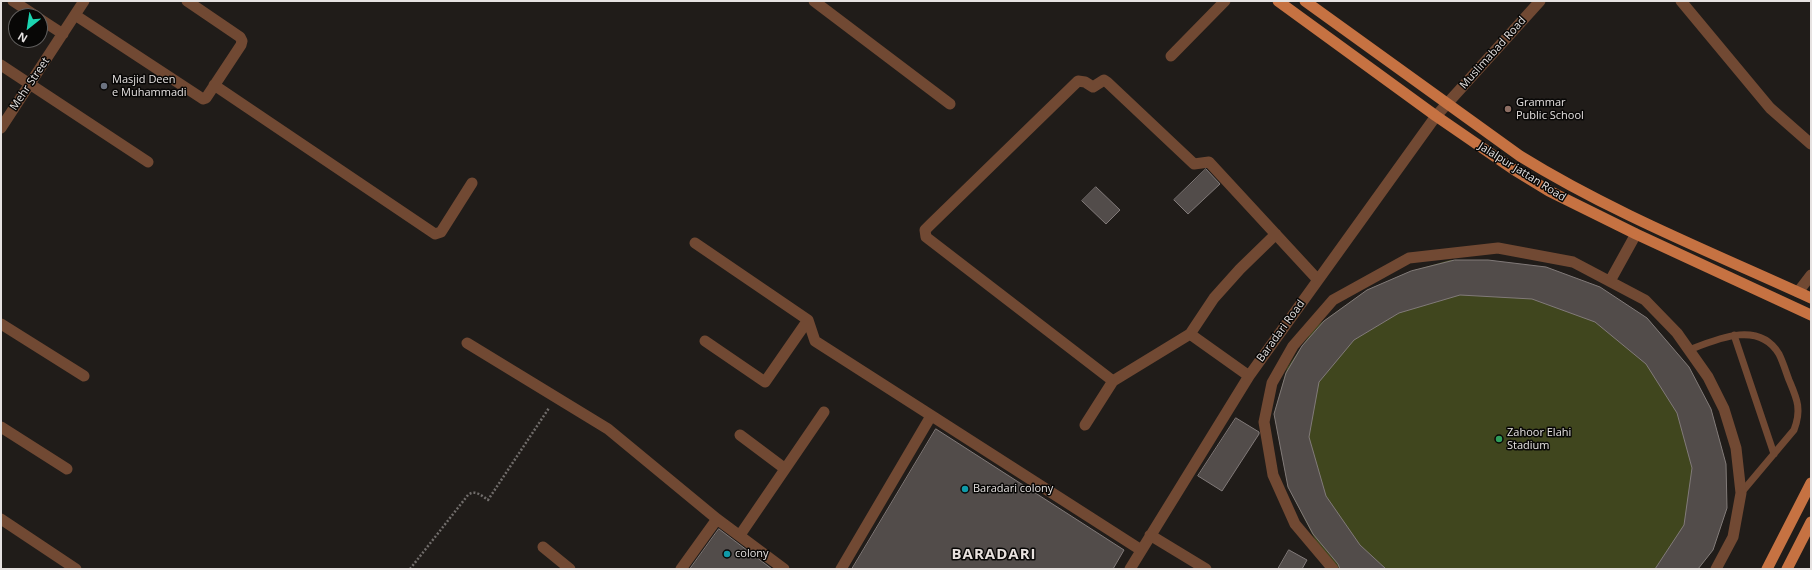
<!DOCTYPE html>
<html>
<head>
<meta charset="utf-8">
<style>
	body { margin:0 }
	#map { position:relative; width:1812px; height:570px; overflow:hidden; background:#201c19; font-family:"Open Sans",sans-serif }
	canvas { display:block }
	.frame { position:absolute; inset:0; border:2px solid #e6e2e1; pointer-events:none }
	.north { position:absolute; left:8px; top:8px; width:40px; height:40px; box-sizing:border-box; background:#080706; border:1px solid #615f5e; border-radius:50%; rotate:210deg; font-size:11px; font-weight:700; line-height:16px; text-align:center; color:#e6e2e1 }
	.north::after { content:''; display:block; margin:auto; width:14px; height:18px; background:#1cd5b1; clip-path:polygon(50% 0,100% 100%,50% 72%,0 100%) }
</style>
</head>
<body>
<div id="map">
<canvas width="1812" height="570"></canvas>
<div class="frame"></div>
<div class="north">N</div>
</div>
<script>
const ctx = document.querySelector('canvas').getContext('2d');
ctx.lineJoin = 'round';
function paint(path, color) { ctx.fillStyle = color; ctx.fill(path, 'evenodd'); }
function trace(path, color, width, dash) { ctx.strokeStyle = color; ctx.lineWidth = width; ctx.lineCap = dash ? 'butt' : 'round'; ctx.setLineDash(dash || []); ctx.stroke(path); }
function drawText(font, color, halo, rows, align = 'center') {
  ctx.font = font + ' "Open Sans",sans-serif'; ctx.lineWidth = 3; ctx.setLineDash([]); ctx.textBaseline = 'middle'; ctx.strokeStyle = halo; ctx.fillStyle = color; for (const [text, x, y, turn = 0] of rows) {
    ctx.save(); ctx.translate(x, y); ctx.rotate((+turn || 0) * Math.PI / 180); ctx.textAlign = isNaN(turn) ? turn : align; if (halo) ctx.strokeText(text, 0, 0); ctx.fillText(text, 0, 0); ctx.restore();
  }
}
const green = new Path2D(`
	M1450 260H1488L1647 318 1689 367 1711 409 1726 464 1727 508 1713 550 1698 569H1340L1322 553 1288 487 1274 414 1287 368 1315 327 1367 290 1411 271Z`);
const building = new Path2D(`
	M1206 169 1220 184 1188 214 1174 200Z
	M1096 187 1120 210 1106 224 1082 201Z
	M1455 260H1488L1546 267 1600 287 1647 318 1689 367 1711 409 1726 464 1727 508 1713 550 1698 569H1655L1684 525 1692 468 1677 413 1646 364 1595 322 1532 299 1460 295 1399 313 1354 340 1319 382 1309 437 1326 496 1360 545 1386 569H1340L1338 564 1313 534 1288 487 1274 414 1286 373 1302 346 1324 321 1367 290 1411 271Z
	M1236 418 1259 432V434L1222 491 1198 476Z
	M936 429 1124 550 1113 569H852Z
	M719 529 772 569H690Z
	M1289 550 1307 560 1302 569H1278Z`);
const path = new Path2D(`
	M410 569 468 495C475 489 482 496 488 500L549 408`);
const service = new Path2D(`
	M1734 335 1774 454
	M1689 350C1717 339 1759 320 1779 354 1783 362 1786 372 1789 380 1797 399 1802 409 1794 430L1741 493`);
const minor = new Path2D(`
	M13 1 36 16
	M814 1 950 104
	M1681 1 1770 108 1811 144
	M75 15 203 99 206 98 241 45 242 41 240 37 187 1
	M40 19 63 34
	M1171 56 1225 1
	M1 65 148 162
	M214 85 435 234 441 232 472 183
	M1 128 84 1
	M695 243 808 320 815 341 1141 550
	M1610 281 1636 234
	M1798 292 1811 275
	M1 324 84 376
	M1190 334 1214 298 1240 269 1276 234
	M705 341 765 382 808 320
	M467 343 608 429 717 519 784 569
	M1113 381 926 237 925 230 930 225 1078 81 1085 82 1093 87 1104 80 1107 82 1194 164 1209 162 1318 280
	M1085 425 1113 381 1190 334 1249 376
	M1 427 67 469
	M740 435 784 468
	M1 519 76 569
	M740 535 824 412
	M1150 535 1206 569
	M543 547 570 569
	M681 569 717 519
	M841 569 931 416
	M1130 569 1249 376 1436 116 1540 1
	M1333 569 1295 524 1273 475 1264 422 1272 383 1293 346 1333 300 1409 258 1498 248 1573 262 1645 300 1677 333 1708 377 1724 409 1736 448 1741 493 1733 537 1716 569`);
const primary = new Path2D(`
	M1278 1 1436 116 1513 169 1549 191 1636 234 1811 315
	M1305 1 1520 156C1612 213 1713 253 1811 298
	M1767 569 1811 483
	M1787 569 1811 522`);
const markers = [
	[104,86,4,"#6b7280"],
	[1508,109,4,"#8d6e63"],
	[1499,439,4,"#2e9e5b"],
	[965,489,4,"#0f9aa8"],
	[727,554,4,"#0f9aa8"]
];
const streetNames = [
	["Muslimabad Road",1493,53,-48],
	["Mehr Street",30,84,-56],
	["Jalalpur jattan Road",1522,172,32],
	["Baradari Road",1281,331,-54]
];
const poiNames = [
	["Masjid Deen",112,80],
	["e Muhammadi",112,93],
	["Grammar",1516,103],
	["Public School",1516,116],
	["Zahoor Elahi",1507,433],
	["Stadium",1507,446],
	["Baradari colony",973,489],
	["colony",735,554]
];
const districtNames = [
	["BARADARI",994,555]
];
paint(green, '#40461e');
paint(building, '#524c4a');
trace(building, '#817a79', 1);
trace(path, '#716d6b', 2.5, [2, 2]);
trace(service, '#714933', 7);
trace(minor, '#714933', 11);
trace(primary, '#c67242', 11);
for (const [x, y, r, color] of markers) { const dot = new Path2D(); dot.arc(x, y, r, 0, 2 * Math.PI); ctx.fillStyle = color; ctx.fill(dot); trace(dot, '#080706', 1.5); }
drawText('11px', '#e6e2e1', '#080706', streetNames);
drawText('11px', '#e6e2e1', '#080706', poiNames, 'left');
ctx.letterSpacing = '1px';
drawText('bold 15px', '#e9e2df', '#080706', districtNames);
ctx.letterSpacing = '0px';
</script>
</body>
</html>
